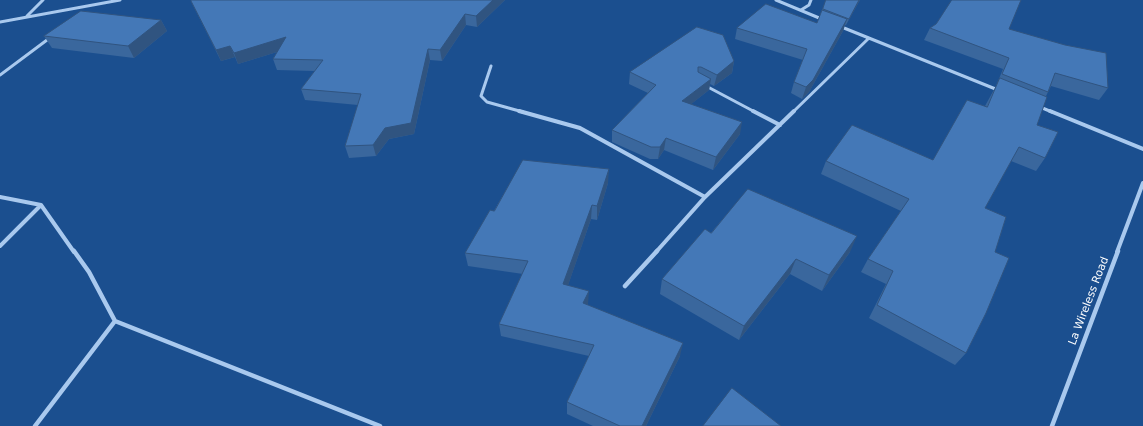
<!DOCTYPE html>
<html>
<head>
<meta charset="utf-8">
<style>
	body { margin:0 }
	canvas { display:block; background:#1b4f8f }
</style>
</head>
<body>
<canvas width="1143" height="426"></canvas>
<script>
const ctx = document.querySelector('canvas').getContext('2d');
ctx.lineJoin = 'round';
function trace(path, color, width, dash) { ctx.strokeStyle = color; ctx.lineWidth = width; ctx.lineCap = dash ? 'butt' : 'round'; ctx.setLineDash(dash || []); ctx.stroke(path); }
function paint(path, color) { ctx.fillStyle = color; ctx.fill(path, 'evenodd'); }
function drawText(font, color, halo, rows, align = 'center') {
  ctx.font = font + ' "DejaVu Sans",sans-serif'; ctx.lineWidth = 3.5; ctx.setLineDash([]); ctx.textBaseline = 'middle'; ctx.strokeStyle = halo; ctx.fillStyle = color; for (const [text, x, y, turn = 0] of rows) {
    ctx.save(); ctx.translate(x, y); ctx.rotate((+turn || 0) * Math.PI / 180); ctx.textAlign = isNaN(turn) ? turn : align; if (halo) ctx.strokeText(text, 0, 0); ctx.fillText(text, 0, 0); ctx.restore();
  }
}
const minorFar2 = new Path2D(`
	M776 0 824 20
	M801 10 809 5 811 0
	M27 16 43 0
	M0 22 120 0
	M839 26 998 90
	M491 66 481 96 487 102 523 112
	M0 75 51 37
	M706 86 755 112
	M1040 107 1052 112
	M793 112 869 38`);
const minorFar1 = new Path2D(`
	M519 111 580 128 705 197 794 111
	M753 111 780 125
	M1050 111 1143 149
	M0 197 41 205 74 252
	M0 246 41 205
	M656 252 705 197
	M1117 252 1143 183`);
const minor = new Path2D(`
	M74 251 89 272 115 321 380 426
	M625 286 657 251
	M35 426 115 321
	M1052 426 1118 251`);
const wall = new Path2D(`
	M192 0H505L477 27 466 25 442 61 430 60 414 134 389 139 376 156 349 158 345 146 358 105 305 100 301 89 315 71 277 70 273 59 277 52 238 64 235 57 221 61 191 1Z
	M826 0H860L846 25H845L843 31 809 92 802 99 791 93 794 82 803 60 735 39 737 28 817 23Z
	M161 20 167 31 134 58 52 48 44 36Z
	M930 28 1009 29 1108 88 1099 100 1051 86 1046 96 1037 125 1045 158 1036 171 1011 161 985 208 995 252 966 353 955 365 869 318 886 284 861 272 868 259 901 211 821 174 826 161 933 160 985 106 996 86 1003 69 924 40Z
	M734 61 732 73 714 86 710 84 709 90 691 104 740 134 713 170 664 150 658 159H650L612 142V130L648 93 629 84 630 72Z
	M608 183 597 220 591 219 568 285 588 304V305L680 356 646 426H593L567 414V402L589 356 501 336 499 324 523 274 468 266 465 253 494 211Z
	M711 233 850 252 822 291 790 274 739 340 660 294 662 279Z`);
const shadedWall = new Path2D(`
	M493 0H505L477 27 476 16Z
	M859 0H860L846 25 849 19Z
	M465 14 466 25 442 61 440 50Z
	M847 19 843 31 809 92 802 99 806 87Z
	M161 20 167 31 134 58 128 46Z
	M286 37 290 48 238 64 234 53Z
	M230 46 235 57 221 61 216 50Z
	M428 49 430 60 414 134 389 139 376 156 373 145 385 128Z
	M734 61 732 73 714 86 717 75Z
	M711 79 709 90 680 113 682 101Z
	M742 122 740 134 713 170 716 157Z
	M666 138 664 150 658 159 660 147Z
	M609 169 608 183 597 220V206Z
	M592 205 591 219 564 297 563 284Z
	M857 236 850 252 822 291 829 275Z
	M796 259 790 274 739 340 744 326Z
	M589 291 588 304 583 316V303Z
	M683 343 680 356 646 426H642Z`);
const building = new Path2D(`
	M192 0H493L476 16 465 14 440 50 428 49 411 123 385 128 373 145 345 146 361 94 301 89 323 60 273 59 286 37 234 53 230 46 216 50 191 1Z
	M826 0H859L849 19 823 9Z
	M952 0H1021L1009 29 1065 45 1106 53 1108 88 1055 73 1048 92 1002 74 1009 58 930 28 936 24Z
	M766 4 817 23 822 10 847 19 813 80 806 87 794 82 807 49 737 28Z
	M81 11 161 20 128 46 44 36Z
	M697 27 723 35 734 61 717 75 701 67H698V72L711 79 682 101 742 122 716 157 666 138 660 147H651L612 130 656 85 630 72Z
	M1000 78 1047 97 1037 125 1058 132 1045 158 1019 147 985 208 1006 217 995 252 1009 258 986 313 966 353 877 305 893 271 868 259 909 199 826 161 852 125 933 160 967 100 987 107Z
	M523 160 609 169 597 206 592 205 563 284 589 291 583 303 683 343 642 426H620L567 402 594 345 499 324 528 261 465 253 490 210 494 211Z
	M748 189 857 236 829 275 796 259 744 326 662 279 705 229 711 233Z
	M732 388 781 426H703Z`);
const streetNames = [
	["La Wireless Road",1089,301,-69]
];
trace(minorFar2, '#a9c9ee', 3);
trace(minorFar1, '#a9c9ee', 4);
trace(minor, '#a9c9ee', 4.5);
paint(wall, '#3a679d');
paint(shadedWall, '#305480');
paint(building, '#4478b7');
trace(building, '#305480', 1);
drawText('11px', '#fff', '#1b4f8f', streetNames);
</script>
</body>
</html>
